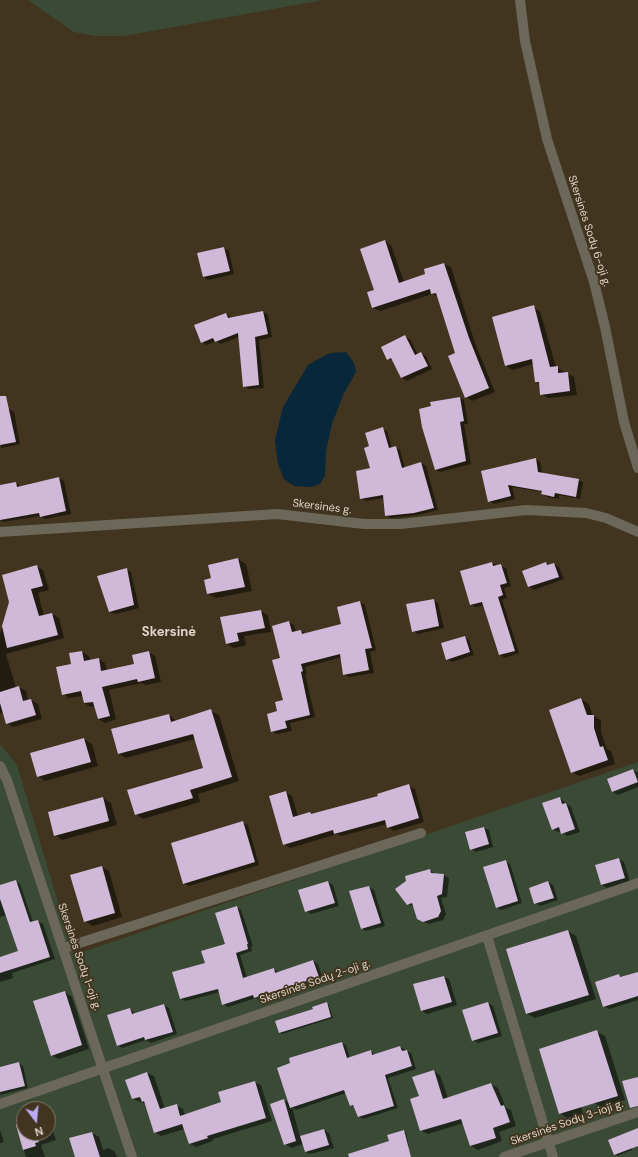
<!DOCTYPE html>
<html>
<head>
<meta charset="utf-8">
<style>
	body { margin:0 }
	#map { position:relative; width:638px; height:1157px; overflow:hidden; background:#41351f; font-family:"DM Sans",sans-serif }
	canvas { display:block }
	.north { position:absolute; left:16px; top:1101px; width:40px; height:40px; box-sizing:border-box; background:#41351f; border:1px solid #807663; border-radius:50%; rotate:164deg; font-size:11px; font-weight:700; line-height:16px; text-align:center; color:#ded7c9 }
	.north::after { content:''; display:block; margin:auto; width:14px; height:18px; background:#baaaf6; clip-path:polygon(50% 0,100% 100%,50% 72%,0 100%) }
</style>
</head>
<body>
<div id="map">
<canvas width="638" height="1157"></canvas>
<div class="north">N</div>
</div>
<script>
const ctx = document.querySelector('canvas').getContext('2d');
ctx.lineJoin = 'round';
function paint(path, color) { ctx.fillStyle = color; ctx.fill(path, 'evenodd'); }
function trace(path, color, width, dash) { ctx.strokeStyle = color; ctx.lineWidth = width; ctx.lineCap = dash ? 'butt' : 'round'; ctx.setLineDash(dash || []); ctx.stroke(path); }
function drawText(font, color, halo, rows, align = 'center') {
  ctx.font = font + ' "DM Sans",sans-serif'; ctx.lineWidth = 4; ctx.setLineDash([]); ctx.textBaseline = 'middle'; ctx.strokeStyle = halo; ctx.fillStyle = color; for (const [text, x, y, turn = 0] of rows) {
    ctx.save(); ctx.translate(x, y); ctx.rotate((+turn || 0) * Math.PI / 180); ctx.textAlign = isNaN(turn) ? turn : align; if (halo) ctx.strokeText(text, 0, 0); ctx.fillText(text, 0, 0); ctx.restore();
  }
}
const green = new Path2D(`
	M28 0H324L124 36H96L74 32Z
	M0 744 17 765 74 955 638 762V1157H0ZM24 1109H48V1133H24Z`);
const water = new Path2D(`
	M346 352 354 363 356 372 343 395 332 424 326 451 325 476 320 484 311 487 294 486 284 479 278 464 275 440 283 407 308 365 330 353Z`);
const shadow = new Path2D(`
	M385 241 391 245 404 282 427 275 444 264 451 267 475 343 495 392 472 401 466 397 456 354 438 297 432 294 380 311 373 308 368 293 375 291Z
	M224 248 229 251 234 274 208 280 203 277Z
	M533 307 540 311 556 367 574 377 577 395 548 398 541 394 540 384 536 382 533 364 513 370 506 366 493 318Z
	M263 312 268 315 272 337 259 340 264 388 249 389 244 386 239 337 221 344 216 341 207 345 202 342 226 314 232 318Z
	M405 337 410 339 418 355 421 354 426 356 432 369 407 381 402 378 394 361 388 359Z
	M460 398 464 400 468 424H464L471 464 440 472 436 470Z
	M9 409 14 412 20 444 1 448 0 411Z
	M383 429 387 431 392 448 396 447 400 450 405 468 421 463 426 466 438 510 419 515 391 518 386 516 384 498 366 501 361 498 371 469 370 447Z
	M536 459 540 462 542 473 578 480 583 482 580 499 559 495V499L547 497 543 492 512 487 515 499 494 504 489 501Z
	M59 478 64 481 71 514 45 519 40 516 3 522 0 520V486L16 483 21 487Z
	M238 559 246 564 252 591 216 598 208 594Z
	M492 563 506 568 511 586 504 588 507 598 502 600 519 653 505 658 500 655 484 605 476 607 471 605Z
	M546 563 550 565 554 564 559 567 564 579 534 590 529 587Z
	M36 566 43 570 49 590 38 593 44 616 52 614 59 618 64 638 6 654 16 688 19 687 26 691 28 700H31L38 704 42 719 13 727 7 723 4 712 0 713V634L10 602Z
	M126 569 131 572 139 608 115 614 110 612Z
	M433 600 438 603 444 628 418 634 413 631Z
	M360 602 365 605 376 650 370 652 374 673 349 677 344 674 342 657 305 667 307 674H305L315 717 290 723 292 731 277 734 272 731 284 701 281 658 289 622 294 625 296 632 301 631 306 634 342 624Z
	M261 611 268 615 271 632 244 636 246 645 234 648 227 644 221 618Z
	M464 637 469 640 474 655 452 662 447 659Z
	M82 652 89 656 90 661 99 659 105 663 107 670 135 665 149 652 155 656 161 682 145 685 142 683 109 690 116 719 105 723 98 719 95 706 91 707 84 703 83 696 69 698 63 694 72 665Z
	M581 699 589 704 593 716 601 720V732L607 749 611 751 615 764 579 776 572 772Z
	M211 711 219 715 239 781 198 794 200 802 143 819 136 814 204 769 195 739 126 758 119 754 169 715 177 721Z
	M84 739 92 744 98 766 45 781 38 776Z
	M633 770 638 773V787L618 795 613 792 608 780Z
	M409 786 415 789 424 822 394 831 388 827 387 824 341 836 337 834 290 848 284 844 286 792 292 796 298 817 313 815 379 797Z
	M103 798 111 803 117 825 62 840 55 835Z
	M560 798 571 807 580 832 567 836 561 831 558 832 553 829Z
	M243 823 248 825 259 865 189 886 184 883Z
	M484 828 489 830 493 847 476 852 471 849Z
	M619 859 624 862 630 881 607 888 602 885 597 865Z
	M505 861 510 864 522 903 501 910 496 907Z
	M102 867 109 871 122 917 93 926 85 921Z
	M430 870 435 874 444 875 449 878 447 897 441 898 446 914 443 920 429 924 423 921 414 907 408 904Z
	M15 881 20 884 33 922 38 921 43 924 55 959 12 973 13 978 0 982V958L19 952 7 915 0 917V886Z
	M328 882 333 885 339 906 311 914 306 911Z
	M548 882 553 885 558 900 540 906 535 903Z
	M369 887 374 890 385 926 366 931 361 928Z
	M237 907 241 910 253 946 251 947 252 951 240 955 247 978 274 969 279 973 313 961 318 964 323 980 260 1000 256 998 228 1007 223 1004 220 992 186 1001 181 999 206 963 226 945Z
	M568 931 576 936 596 999 535 1018 527 1014 507 950Z
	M638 973V1000L609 1009 604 1006 619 975 622 977Z
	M444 977 449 979 457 1005 427 1014 422 1011Z
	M65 992 72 997 89 1049 59 1059 51 1055Z
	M326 1003 329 1005 333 1018 282 1034 279 1033Z
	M488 1003 493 1006 502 1036 478 1043 473 1040Z
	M164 1005 169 1008 177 1034 151 1043 146 1040 122 1048 117 1045 130 1009 136 1014Z
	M597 1032 605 1036 625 1100 602 1107 594 1103 575 1085 583 1113 567 1118 560 1113Z
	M342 1043 346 1045 350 1058 370 1051 375 1055 400 1047 411 1053 416 1069 388 1078 398 1108 363 1119 359 1117 355 1108 351 1105 346 1093 296 1110 292 1107 300 1137 324 1130 329 1133 334 1148 310 1154 305 1152 303 1144 292 1148 284 1144V1100L290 1104Z
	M19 1063 23 1066 28 1088 0 1095V1068Z
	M433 1071 440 1075 448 1098 491 1084 498 1088 506 1108 511 1110 516 1126 499 1132 502 1141 478 1150 471 1146 464 1123 428 1134 421 1131 412 1100 420 1097Z
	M147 1073 154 1076 165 1109 176 1105 183 1109 185 1115 223 1102 254 1082 261 1085 272 1121 213 1139V1141L196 1147 190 1144 185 1129 161 1136 155 1132 146 1104 133 1099 126 1080Z
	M48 1117 56 1140 41 1145 45 1157H26L17 1126 24 1123V1133H48Z
	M0 1130 4 1142 0 1143Z
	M403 1131 406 1133 409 1146 394 1150Z
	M92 1133 99 1137 103 1150 109 1148 115 1152 117 1157H76Z
	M626 1135 632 1150 617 1156 609 1140Z`);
const building = new Path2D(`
	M385 240 399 283 425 274 424 269 444 263 469 338 489 388 465 398 448 356 455 353 436 293 431 294 430 289 372 308 367 292 374 290 360 249Z
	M224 247 230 271 203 277 197 253Z
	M534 305 550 367 558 366V373L568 372 570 391 540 395 539 382H535L532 359 505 366 492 317Z
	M263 311 268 334 255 337 259 385 243 387 238 333 215 342 213 338 201 343 194 325 226 313 228 318Z
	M405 335 415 355 421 352 428 366 401 378 391 358 387 360 381 347Z
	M0 396H6L16 442 0 445Z
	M460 397 464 421 460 422 466 461 435 470 422 427 419 409 431 406 430 402Z
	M383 427 389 448 396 446 402 468 421 462 434 508 414 513 385 516 383 495 360 499 356 471 370 468 364 448 369 446 365 433Z
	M536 458 538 472 579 479 576 497 555 493 554 497 541 494 542 491 508 485 511 496 488 502 481 471Z
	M59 477 66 511 40 517 39 513 0 520V485L16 482 17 487Z
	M238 558 245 587 207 594 204 580 211 578 208 565Z
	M492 562 493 566 501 564 507 583 500 585 503 595 498 597 515 651 499 655 482 602 470 605 460 571Z
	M546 562 547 565 554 563 559 577 528 587 522 571Z
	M37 565 43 586 31 589 39 616 52 613 58 635 7 648 2 626 9 602 2 575Z
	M127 568 134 605 109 612 97 576Z
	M434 599 439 626 412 632 406 604Z
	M360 601 372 648 365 649 369 670 343 675 340 654 301 664 303 671 301 672 310 715 285 721 287 728 271 732 267 714 277 711 275 702 283 700 272 660 280 658 272 626 289 621 292 632 301 630 302 634 341 624 337 607Z
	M261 610 265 628 237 633 239 641 226 644 220 617Z
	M465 636 470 652 446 660 441 643Z
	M82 651 84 661 99 658 101 671 134 664 132 655 149 651 155 678 138 682 137 679 102 687 110 716 98 719 93 702 84 703 81 691 62 695 56 667 71 664 69 653Z
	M19 686 23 701 31 699 36 715 6 724 0 703V692Z
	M581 698 587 715H594V728L600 747 603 746 608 760 571 773 549 710Z
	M211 709 232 777 190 790 193 798 135 815 127 790 203 768 193 734 118 754 111 729 169 714 171 722Z
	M84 738 91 762 37 777 30 753Z
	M633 769 638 782 612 792 607 779Z
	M409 784 419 818 387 828 385 820 334 834 333 830 283 845 269 796 286 791 293 817 310 812 311 814 378 796 377 794Z
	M103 797 109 821 54 836 48 812Z
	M560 797 562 804 566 803 575 829 561 834 559 827 552 830 542 803Z
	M243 821 255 862 183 884 171 843Z
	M484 827 489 844 470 850 465 832Z
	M619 858 625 878 601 885 595 865Z
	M506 860 518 901 496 908 483 867Z
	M102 866 115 913 84 922 70 875Z
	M430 869 431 873 444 874 442 894 437 896 441 911 438 917 423 922 417 919 412 903 407 905 395 889 406 881 405 876Z
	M16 880 30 922 38 920 50 957 0 973V957L18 951 0 899V885Z
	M328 881 335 903 305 912 298 890Z
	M548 881 554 898 534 904 529 888Z
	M369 886 381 923 361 929 349 891Z
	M237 906 248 944H247L248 949 236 953 243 978 274 968 275 973 313 960 319 977 254 998 253 995 222 1005 218 989 180 999 172 972 205 963 201 951 225 944 215 913Z
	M568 930 589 995 526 1014 506 949Z
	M638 972V996L603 1007 595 982 619 974 620 977Z
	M444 976 452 1002 421 1011 413 984Z
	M65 991 82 1045 51 1056 33 1001Z
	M327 1002 331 1017 279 1033 275 1021 313 1009 312 1007Z
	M488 1002 498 1033 472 1041 462 1010Z
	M164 1004 173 1032 145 1040 144 1037 117 1046 107 1015 130 1008 132 1014Z
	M597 1030 618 1096 559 1114 539 1049Z
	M342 1042 347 1058 371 1050 372 1055 400 1046 402 1051 407 1050 412 1066 385 1075 394 1106 358 1117 353 1105 350 1106 344 1090 290 1108 277 1068 290 1063 289 1058Z
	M19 1062 25 1086 0 1092V1067Z
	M434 1070 443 1099 491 1083 501 1106 504 1105 510 1122 493 1128 496 1138 470 1146 461 1119 420 1131 410 1099 419 1096 412 1077Z
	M147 1072 160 1109 177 1104 180 1116 221 1102 218 1092 255 1081 266 1118 207 1136 208 1138 189 1144 182 1124 154 1133 144 1101 142 1102 140 1097 132 1099 125 1080Z
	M638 1077V1106L630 1108 622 1081Z
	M284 1099 296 1141 284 1145 270 1104Z
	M24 1122V1133H37L39 1142 35 1143 36 1146 23 1150 16 1125Z
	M638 1128V1146L614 1155 608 1140Z
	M324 1129 329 1145 305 1152 300 1136Z
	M404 1130 411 1157H349L348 1154 389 1141 387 1135Z
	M92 1132 100 1157H75L69 1138Z`);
const minor = new Path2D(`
	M520 0 525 41 547 139 594 282 605 327 624 422 638 468
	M0 532 277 514 364 524H401L526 510 586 513 606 518 638 532
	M0 766 7 780 132 1157
	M487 936 553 1157
	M64 948 421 833
	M0 1104 638 883
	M504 1157 638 1112`);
const streetNames = [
	["Skersinės Sodų 6-oji g.",589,231,72],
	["Skersinės g.",322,507,7],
	["Skersinės Sodų 1-oji g.",79,957,71],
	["Skersinės Sodų 2-oji g.",315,982,-19],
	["Skersinės Sodų 3-ioji g.",567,1123,-19]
];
const quarterNames = [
	["Skersinė",169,633]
];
paint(green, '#3b4a35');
paint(water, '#08273b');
paint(shadow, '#0007');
paint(building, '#cfb8d8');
trace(minor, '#6b685a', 10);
drawText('11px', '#ded7c9', '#41351f', streetNames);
drawText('bold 13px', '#ded7c9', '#41351f', quarterNames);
</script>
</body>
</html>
